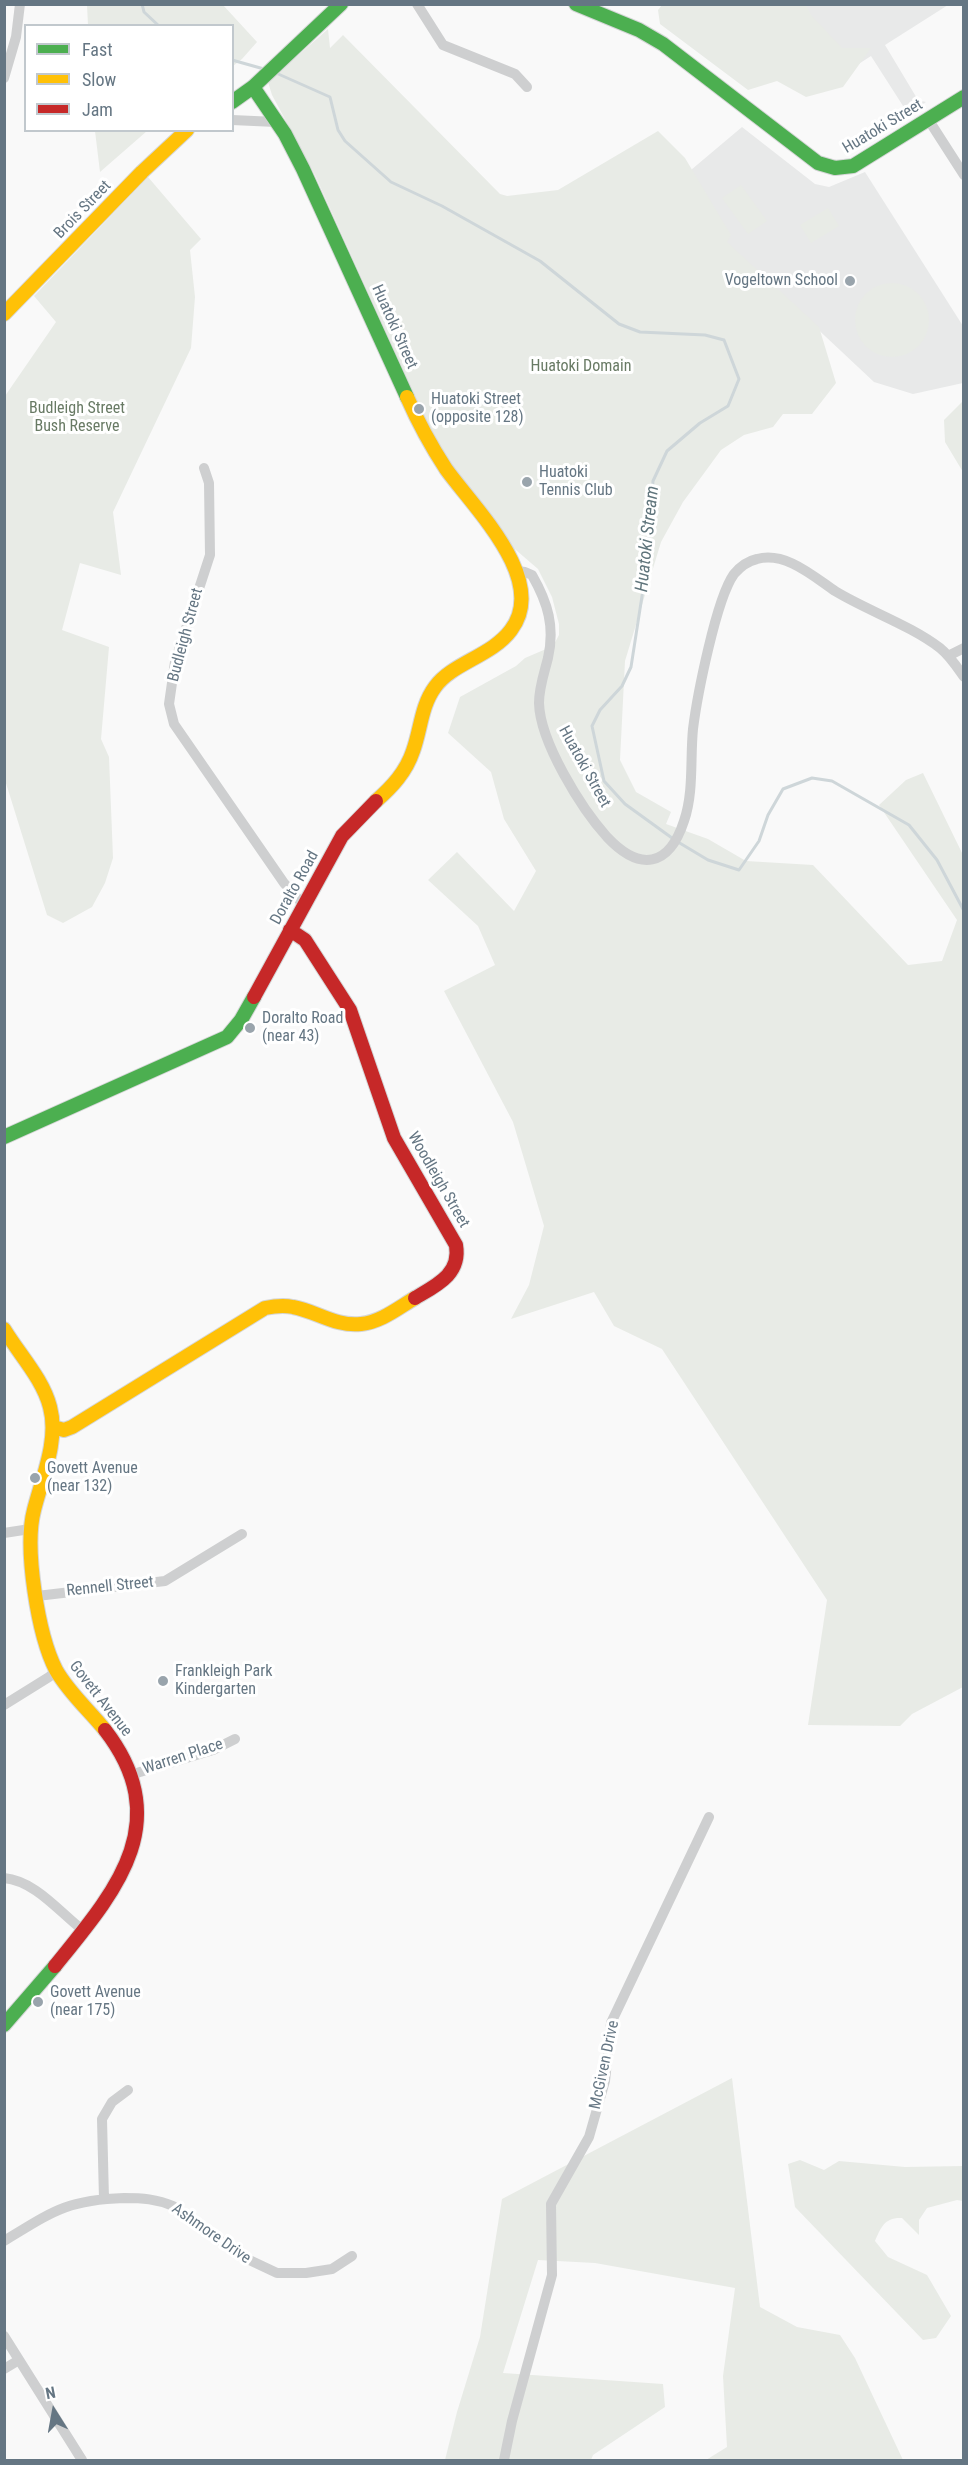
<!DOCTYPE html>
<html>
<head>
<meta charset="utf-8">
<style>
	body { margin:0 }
	#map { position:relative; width:968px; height:2465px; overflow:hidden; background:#f9f9f9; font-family:"Roboto Condensed",sans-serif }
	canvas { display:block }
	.frame { position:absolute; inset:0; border:6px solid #657683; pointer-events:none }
	.legend { position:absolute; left:24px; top:24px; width:210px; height:108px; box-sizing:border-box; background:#fff; border:2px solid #c1c8cd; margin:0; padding:8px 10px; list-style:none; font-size:18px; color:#657683 }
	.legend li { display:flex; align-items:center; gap:12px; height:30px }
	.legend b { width:30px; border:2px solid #c1c8cd }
	.north { position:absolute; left:24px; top:2381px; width:60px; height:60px; -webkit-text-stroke:4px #fff; paint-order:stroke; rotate:349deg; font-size:16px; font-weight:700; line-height:24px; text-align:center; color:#657683 }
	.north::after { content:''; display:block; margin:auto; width:21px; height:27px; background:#657683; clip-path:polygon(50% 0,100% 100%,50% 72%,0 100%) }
</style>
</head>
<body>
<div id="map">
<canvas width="968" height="2465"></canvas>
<div class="frame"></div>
<ul class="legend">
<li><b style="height:8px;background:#4caf50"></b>Fast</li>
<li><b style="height:8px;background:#ffc107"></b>Slow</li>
<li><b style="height:8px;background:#c62828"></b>Jam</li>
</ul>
<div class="north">N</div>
</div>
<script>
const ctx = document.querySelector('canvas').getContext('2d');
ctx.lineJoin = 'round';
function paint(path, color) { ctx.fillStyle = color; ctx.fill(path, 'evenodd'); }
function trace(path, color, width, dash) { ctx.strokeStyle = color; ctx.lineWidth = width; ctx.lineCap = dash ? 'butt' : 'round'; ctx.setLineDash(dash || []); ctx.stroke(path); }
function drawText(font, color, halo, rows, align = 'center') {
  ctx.font = font + ' "Roboto Condensed",sans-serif'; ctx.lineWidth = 6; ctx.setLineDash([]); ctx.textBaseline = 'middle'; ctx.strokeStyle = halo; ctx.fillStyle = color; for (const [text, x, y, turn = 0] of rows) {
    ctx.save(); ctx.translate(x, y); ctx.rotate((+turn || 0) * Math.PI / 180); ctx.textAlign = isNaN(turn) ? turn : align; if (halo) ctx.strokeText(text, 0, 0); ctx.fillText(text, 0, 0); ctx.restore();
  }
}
const built = new Path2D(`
	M791 5H948L885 45 918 100 926 102 903 118 905 109 871 56 840 76Z
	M742 127 815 184 829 187 865 172 963 326V383L913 394 874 382 729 246 672 186Z`);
const green = new Path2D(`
	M87 5H223L257 42 242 59 233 66 232 26 88 25Z
	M662 5H806L811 15 842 48H871L843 87 806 97 777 81 748 90 660 24 658 10Z
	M328 29 330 48 343 35 500 194 507 196 558 190 658 131 685 158 731 235 727 242 819 327 836 383 812 414H783L773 427 744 435 721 450 683 502 661 542 625 661 620 760 636 792 671 812 666 824 708 839 746 861 813 865 908 965 942 961 957 920 879 805 906 780 923 773 963 855V1687L912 1714 900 1726 808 1725 827 1600 662 1349 614 1326 594 1292 511 1319 529 1285 544 1226 513 1122 444 991 495 965 478 926 428 880 457 852 514 911 536 871 504 819 491 772 448 733 460 697 516 666 525 658 553 646 559 635V624L552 597 538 569 495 532 442 456 315 175 272 95 268 82Z
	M95 131V130L147 131 100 172Z
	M148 177 201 239 190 250 195 297 191 348 113 512 121 575 80 563 62 630 109 647 101 739 109 757 113 858 105 883 92 907 63 923 47 915 5 780V396L56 322 34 296Z
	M741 185 767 221 748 234 722 198Z
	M828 208 839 226 811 243 800 225Z
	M855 320a37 37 0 1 1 74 0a37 37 0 1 1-74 0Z
	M963 401V472L945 442 944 420Z
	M732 2078 760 2307 797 2327 840 2335 855 2358 903 2460H706L727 2447 723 2376 735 2288 595 2263 538 2260 503 2373 663 2384 665 2407 593 2455 591 2460H445L457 2412 480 2337 502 2199Z
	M800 2160 824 2170 839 2161 905 2167 963 2166V2201L957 2200 927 2208 919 2220V2235L902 2218C885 2217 881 2227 875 2241L888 2257 927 2275 951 2316 936 2338 923 2340 795 2207 788 2164Z`);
const stream = new Path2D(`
	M142 4 144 12 159 26
	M232 60 264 69
	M276 73 330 97 338 130 345 141 391 182 442 206 540 261 619 324 640 332 705 335 724 340 739 379 728 406 700 423 667 451 653 481 647 564 631 667 622 686 600 710 592 726 604 781 625 804 672 838
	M678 842 708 860 739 870 759 841 768 815 783 789 812 778 832 781 909 825 937 860 964 911`);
const street = new Path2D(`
	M417 4 443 45 515 74 527 87
	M4 78 16 37 20 4
	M928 119 964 175
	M232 120 276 122
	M204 468 209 483 210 555 175 662 169 704 174 724 284 883 299 900 306 903
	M517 571 525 572 532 575C548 603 555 627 548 658 544 674 539 687 539 703 540 742 581 808 607 837 640 872 669 867 684 821 694 792 690 759 693 729 697 697 716 599 734 574 740 567 748 561 757 559 785 551 813 576 835 591 868 611 910 625 940 648 950 656 957 667 964 677
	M948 656 964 648
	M4 1533 30 1529
	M37 1596 165 1581 242 1534
	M4 1705 49 1677 56 1671
	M130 1775 213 1750 235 1739
	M4 1878C36 1881 60 1913 84 1931
	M104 2199 102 2119 112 2102 128 2090
	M4 2241C52 2212 66 2200 124 2198 142 2198 157 2199 173 2206L243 2257 277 2273H306L332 2269 352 2256
	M4 2336 82 2460
	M4 2369 19 2360
	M504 2460 512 2421 552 2275 551 2204 589 2137 605 2081 611 2023 709 1817`);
const fast = new Path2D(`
	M576 4 639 30 663 44 818 163 835 168 853 166 964 97
	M253 87 285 134 303 169 407 397
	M232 102 253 87 341 4
	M4 1137 227 1037 241 1020 254 997
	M4 2025 55 1966`);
const slow = new Path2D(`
	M4 314 142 172 187 130
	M376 801C392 787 406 772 413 751 421 729 421 706 435 687 452 663 492 656 511 630 549 580 474 508 446 469 431 446 418 422 407 397
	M4 1329C19 1354 43 1379 50 1407 59 1440 42 1478 34 1510 24 1548 38 1635 56 1670 69 1693 89 1710 105 1730
	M53 1427 64 1430 72 1427 265 1308C275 1306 283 1305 293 1307 316 1311 336 1327 361 1324 381 1322 398 1308 415 1298`);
const jam = new Path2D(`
	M290 930 305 940 350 1010 394 1138 456 1245C461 1274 437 1285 415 1298
	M254 997 342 836 376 801
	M55 1966C114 1893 177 1823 105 1730`);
const markers = [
	[850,281,6,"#99a4ac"],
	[419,409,6,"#99a4ac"],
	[527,482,6,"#99a4ac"],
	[250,1028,6,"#99a4ac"],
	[35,1478,6,"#99a4ac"],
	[163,1681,6,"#99a4ac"],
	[38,2002,6,"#99a4ac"]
];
const streetNames = [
	["Huatoki Street",883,127,-31],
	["Brois Street",83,210,-46],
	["Huatoki Street",394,327,66],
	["Budleigh Street",186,635,-75],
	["Huatoki Street",584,767,61],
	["Doralto Road",295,888,-61],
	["Woodleigh Street",438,1180,60],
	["Rennell Street",110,1587,-6],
	["Govett Avenue",100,1699,52],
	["Warren Place",183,1757,-18],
	["McGiven Drive",605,2065,-78],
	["Ashmore Drive",211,2234,35]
];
const poiNames = [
	["Vogeltown School",838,281,"right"],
	["Huatoki Street",431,400],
	["(opposite 128)",431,418],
	["Huatoki",539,473],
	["Tennis Club",539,491],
	["Doralto Road",262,1019],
	["(near 43)",262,1037],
	["Govett Avenue",47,1469],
	["(near 132)",47,1487],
	["Frankleigh Park",175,1672],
	["Kindergarten",175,1690],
	["Govett Avenue",50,1993],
	["(near 175)",50,2011]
];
const parkNames = [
	["Huatoki Domain",581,367],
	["Budleigh Street",77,409],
	["Bush Reserve",77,427]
];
const waterNames = [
	["Huatoki Stream",648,539,-84]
];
paint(built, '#e8e9e9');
paint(green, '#e8ebe6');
trace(stream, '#ced6d9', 3);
trace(fast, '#d5d6d7', 16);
trace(slow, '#d5d6d7', 16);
trace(jam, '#d5d6d7', 16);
trace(street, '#cecfd0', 10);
trace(fast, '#4caf50', 14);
trace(slow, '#ffc107', 14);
trace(jam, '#c62828', 14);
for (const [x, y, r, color] of markers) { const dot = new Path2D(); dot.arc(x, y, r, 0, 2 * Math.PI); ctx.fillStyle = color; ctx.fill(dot); trace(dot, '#fff', 2); }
drawText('16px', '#657683', '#fff', streetNames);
drawText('16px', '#657683', '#fff', poiNames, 'left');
drawText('16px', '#687a64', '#fff', parkNames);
drawText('italic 18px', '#60757c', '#fff', waterNames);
</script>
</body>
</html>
